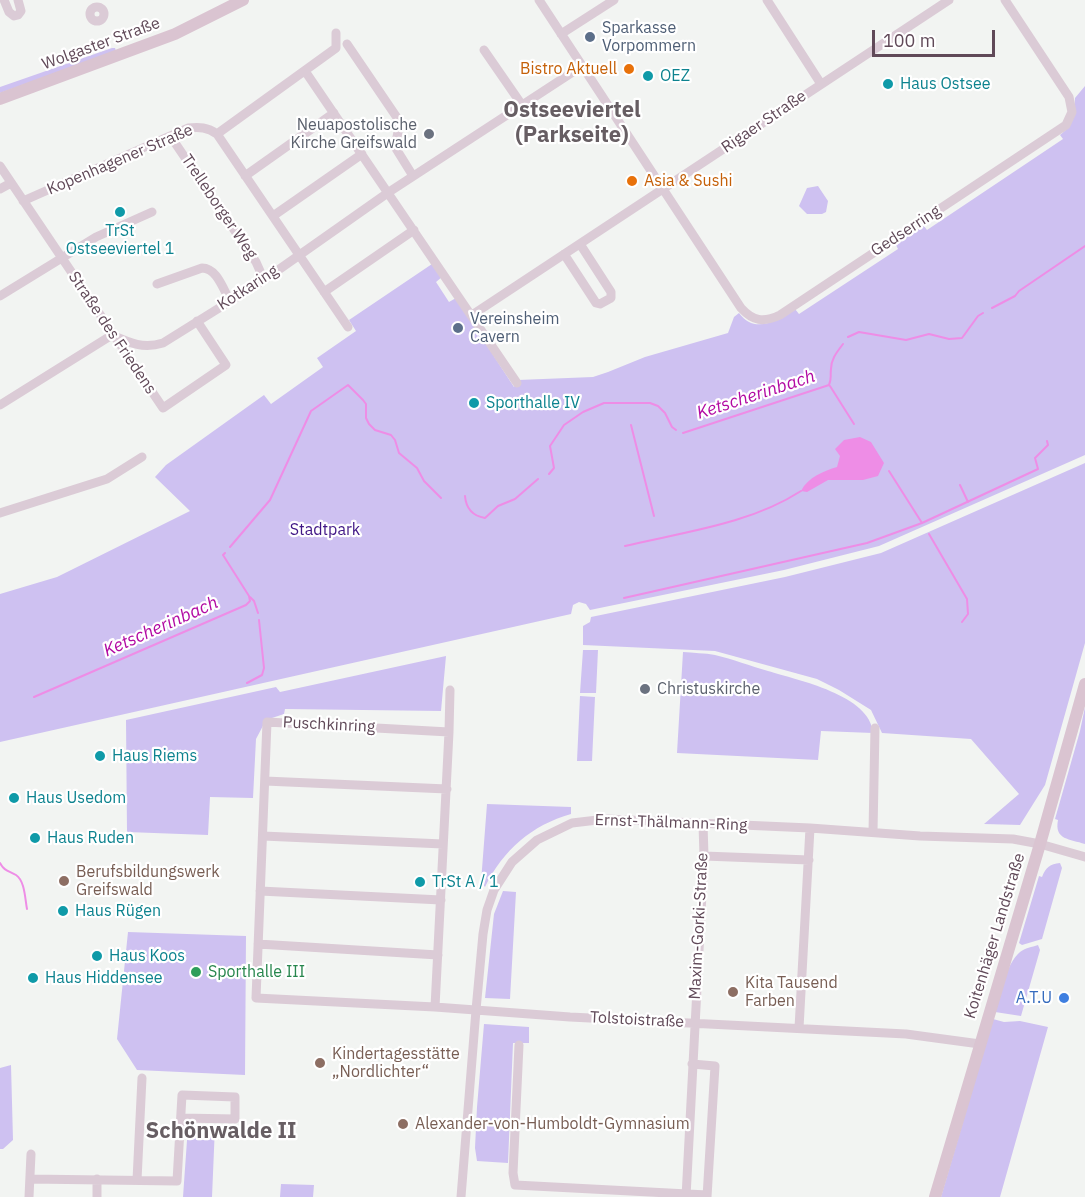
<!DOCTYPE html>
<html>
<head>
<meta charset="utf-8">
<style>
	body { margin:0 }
	#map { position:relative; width:1085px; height:1197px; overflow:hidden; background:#f2f4f2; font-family:"IBM Plex Sans",sans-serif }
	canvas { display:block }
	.scale { position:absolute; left:872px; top:30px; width:123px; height:27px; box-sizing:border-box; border:3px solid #604958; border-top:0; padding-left:8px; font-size:18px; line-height:21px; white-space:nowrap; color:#604958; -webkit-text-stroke:4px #fff; paint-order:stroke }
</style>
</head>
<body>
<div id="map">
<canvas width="1085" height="1197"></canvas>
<div class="scale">100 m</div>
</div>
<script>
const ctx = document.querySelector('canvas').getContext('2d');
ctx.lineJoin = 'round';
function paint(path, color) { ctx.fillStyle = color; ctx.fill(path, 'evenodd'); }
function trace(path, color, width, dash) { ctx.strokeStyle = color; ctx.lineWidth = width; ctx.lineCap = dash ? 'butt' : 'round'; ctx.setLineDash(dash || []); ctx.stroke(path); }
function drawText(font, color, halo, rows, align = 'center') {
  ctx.font = font + ' "IBM Plex Sans",sans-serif'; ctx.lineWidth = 4.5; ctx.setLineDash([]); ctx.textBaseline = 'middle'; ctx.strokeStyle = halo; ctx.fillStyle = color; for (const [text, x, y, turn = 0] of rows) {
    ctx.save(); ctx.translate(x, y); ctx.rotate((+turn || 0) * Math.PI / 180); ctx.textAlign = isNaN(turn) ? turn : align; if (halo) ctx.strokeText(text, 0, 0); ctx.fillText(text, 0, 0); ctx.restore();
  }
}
const green = new Path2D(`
	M112 48H115L116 51 0 93V87Z
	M1085 86V455L879 546 784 570 590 610 586 604 579 602 573 605 571 614 0 742V594L57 577 190 511 155 477 166 465 264 395 271 404 323 367 317 358 356 331 349 320 432 264 442 277 436 282 449 302 456 298 514 387 518 380 593 377 608 372 645 357 728 333 734 317 739 313C755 335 777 320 795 309L799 314 898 249 895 243 923 225 927 230 1063 139 1060 135C1076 122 1074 116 1075 98Z
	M818 186 828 201 826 212 822 214H807L799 206 807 188Z
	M1085 463V643L1045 785 1020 825 984 824 1019 794 971 739 882 733 871 710 839 690 817 679 715 651 583 645V626L590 622 591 617 785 577 881 553Z
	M583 650H598L596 693H580Z
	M683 652C693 653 705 653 715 655 733 659 750 666 768 671 797 680 871 695 873 733L821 731 818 760 677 753Z
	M446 656 441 711 285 709 284 714 266 720 256 739 253 798 210 797 208 835 127 832 126 720 276 687 280 692Z
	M580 696 595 697 592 761H577Z
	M1085 707V844C1070 839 1054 840 1058 820L1055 819 1080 731Z
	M487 804 571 807V814C532 825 503 850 485 887L481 882Z
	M1060 863 1062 868 1042 939 1022 945 1019 943 1039 876 1042 877C1046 867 1050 864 1060 863Z
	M503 891 516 892 510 999 485 998 494 914Z
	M128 932 246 936 245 1075 137 1070 117 1039Z
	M1038 945 1040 950 1021 1016 995 1012C1000 995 1006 964 1020 952 1025 948 1032 947 1038 945Z
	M993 1019 1004 1022 1020 1021 1048 1027 1000 1197H941Z
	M484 1024 529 1027V1043H513L508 1163 477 1161 475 1148 477 1107Z
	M11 1065 13 1140 3 1149H0V1068Z
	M188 1126H215L212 1197H183Z
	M281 1184 314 1185 313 1197H280Z`);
const water = new Path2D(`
	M860 437 871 442 884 463 878 476 863 480H828L807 492 801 491C808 477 824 471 837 467L840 456 835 449 844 440Z`);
const stream = new Path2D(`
	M992 308 1015 296 1019 291 1085 246
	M848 337 859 332 906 340 929 334 949 339 962 338 978 316 983 313
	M830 386 854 424
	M631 425 654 516
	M683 433 829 385C832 378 830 376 831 369 831 359 837 352 843 344
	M889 471 922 523
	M549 474 554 468 550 446 564 425 583 412 604 403H650L658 406 665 413 672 427 676 430
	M960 485 968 502
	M465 496C466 508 473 516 485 518L498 506 515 499 538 479
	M929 534 967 599 968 614 962 622
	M625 546C684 532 750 524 801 491
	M230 547 270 500 311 411 348 385 363 400 366 404V418L369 424 375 430 391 435 395 440 399 453 417 468 424 481 441 498
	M250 597 254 601 258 613
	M624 598 867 543 922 523 1038 469 1035 458 1048 445 1047 441
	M247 683 262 675 264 668 259 620
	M34 697 246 605 250 601 249 596 223 555 225 553
	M0 863C4 871 9 871 16 875 25 881 25 899 27 909`);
const minor = new Path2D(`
	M4 0 9 12 14 16 18 15 21 11 18 0
	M539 0 741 308C753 321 763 323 780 315L1066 125 1072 112 1069 97 1005 0
	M767 0 821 84
	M90 14a7 7 0 1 1 14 0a7 7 0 1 1-14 0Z
	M561 34 614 0
	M347 44 400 122 395 147 413 176
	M484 50 522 105
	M305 71 517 383
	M217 134 336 48V33
	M171 137 256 262 264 280
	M0 166 163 408 226 365 197 321
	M245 176 334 113
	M0 189 11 183
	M23 201 188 128C200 127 207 127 217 134L348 327
	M273 216 362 154
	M564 254 596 303 600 304 611 298V292L580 244
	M157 284 202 268C217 268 223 289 230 301
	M324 292 414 230
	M0 296 96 237 152 212
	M472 315 949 0
	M112 335C130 343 143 349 163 343L264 280 389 192 582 66
	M0 405 112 335
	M0 513 107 479 142 457
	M450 690 449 732 435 1007 570 1017 906 1034 980 1044
	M265 781 447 789
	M873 832 875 728
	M263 836 443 844
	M704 856 809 860
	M260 891 441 900
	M258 944 438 955
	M435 1007 256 998 267 722 449 732
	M799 1028 810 828
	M519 1045 513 1173 515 1185 707 1195
	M692 1064 715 1066 707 1197
	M30 1179 177 1181 182 1095 235 1097V1119L181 1118
	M137 1180 142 1078
	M29 1197 31 1154
	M97 1197V1179
	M461 1197 476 1010 483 934 487 910 494 890 512 862 537 840 572 823 606 819 810 828 920 836 1013 839 1040 844 1085 857
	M686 1197 704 856 703 824`);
const secondary = new Path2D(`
	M0 99 175 34 243 0
	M935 1197 1040 844 1085 684`);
const markers = [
	[590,37,6,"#5c6f8a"],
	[629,69,6,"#e8710a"],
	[648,76,6,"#0f9aa8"],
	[888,84,6,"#0f9aa8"],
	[429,134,6,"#6b7280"],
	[632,181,6,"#e8710a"],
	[120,212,6,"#0f9aa8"],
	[458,328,6,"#5c6f8a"],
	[474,403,6,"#0f9aa8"],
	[645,689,6,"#6b7280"],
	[100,756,6,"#0f9aa8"],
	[14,798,6,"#0f9aa8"],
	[35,838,6,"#0f9aa8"],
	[64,881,6,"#8d6e63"],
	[420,882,6,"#0f9aa8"],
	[63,911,6,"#0f9aa8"],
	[97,956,6,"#0f9aa8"],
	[196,972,6,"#2e9e5b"],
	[33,978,6,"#0f9aa8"],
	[733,992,6,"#8d6e63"],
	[1064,998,6,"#3f7fe0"],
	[320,1063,6,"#8d6e63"],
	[403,1124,6,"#8d6e63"]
];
const serviceNames = [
	["Sparkasse",602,28],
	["Vorpommern",602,46],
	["Vereinsheim",470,319],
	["Cavern",470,337]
];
const streetNames = [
	["Wolgaster Straße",101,44,-20],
	["Rigaer Straße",764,122,-34],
	["Kopenhagener Straße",120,160,-23],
	["Trelleborger Weg",219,207,56],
	["Gedserring",906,231,-33],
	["Kotkaring",248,288,-33],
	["Straße des Friedens",112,333,56],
	["Puschkinring",329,725,3],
	["Ernst-Thälmann-Ring",671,823,2],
	["Maxim-Gorki-Straße",699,926,-87],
	["Koitenhäger Landstraße",995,936,-73],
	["Tolstoistraße",637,1020,3]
];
const foodNames = [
	["Bistro Aktuell",617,69],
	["Asia & Sushi",644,181,"left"]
];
const cultureNames = [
	["OEZ",660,76],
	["Haus Ostsee",900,84],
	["TrSt",120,231,"center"],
	["Ostseeviertel 1",120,249,"center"],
	["Sporthalle IV",486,403],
	["Haus Riems",112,756],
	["Haus Usedom",26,798],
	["Haus Ruden",47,838],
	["TrSt A / 1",432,882],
	["Haus Rügen",75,911],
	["Haus Koos",109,956],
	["Haus Hiddensee",45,978]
];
const worshipNames = [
	["Neuapostolische",417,125],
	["Kirche Greifswald",417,143],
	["Christuskirche",657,689,"left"]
];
const parkNames = [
	["Stadtpark",325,530]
];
const educationNames = [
	["Berufsbildungswerk",76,872],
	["Greifswald",76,890],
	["Kita Tausend",745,983],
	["Farben",745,1001],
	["Kindertagesstätte",332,1054],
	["„Nordlichter“",332,1072],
	["Alexander-von-Humboldt-Gymnasium",415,1124]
];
const leisureNames = [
	["Sporthalle III",208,972]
];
const shopNames = [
	["A.T.U",1052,998]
];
const waterNames = [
	["Ketscherinbach",756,395,-18],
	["Ketscherinbach",161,627,-24]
];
const districtNames = [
	["Ostseeviertel",572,111],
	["(Parkseite)",572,136],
	["Schönwalde II",221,1132]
];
paint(green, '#cec1f1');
paint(water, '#ee8de6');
trace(stream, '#ee8de6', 2);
trace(minor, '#dbcbd6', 9);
trace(secondary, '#dac4d1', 12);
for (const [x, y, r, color] of markers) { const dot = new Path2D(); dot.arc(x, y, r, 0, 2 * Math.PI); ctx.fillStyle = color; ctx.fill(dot); trace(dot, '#fff', 2); }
drawText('16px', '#4e5e75', '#fff', serviceNames, 'left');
drawText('16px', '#604958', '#fff', streetNames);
drawText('16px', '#c56008', '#fff', foodNames, 'right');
drawText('16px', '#0d838f', '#fff', cultureNames, 'left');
drawText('16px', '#5b616d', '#fff', worshipNames, 'right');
drawText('16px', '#401685', '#fff', parkNames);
drawText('16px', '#785e54', '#fff', educationNames, 'left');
drawText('16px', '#27864d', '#fff', leisureNames, 'left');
drawText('16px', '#366cbe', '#fff', shopNames, 'right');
drawText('italic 18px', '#b20aa3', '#fff', waterNames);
drawText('bold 22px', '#675e63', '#fff', districtNames);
</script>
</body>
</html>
